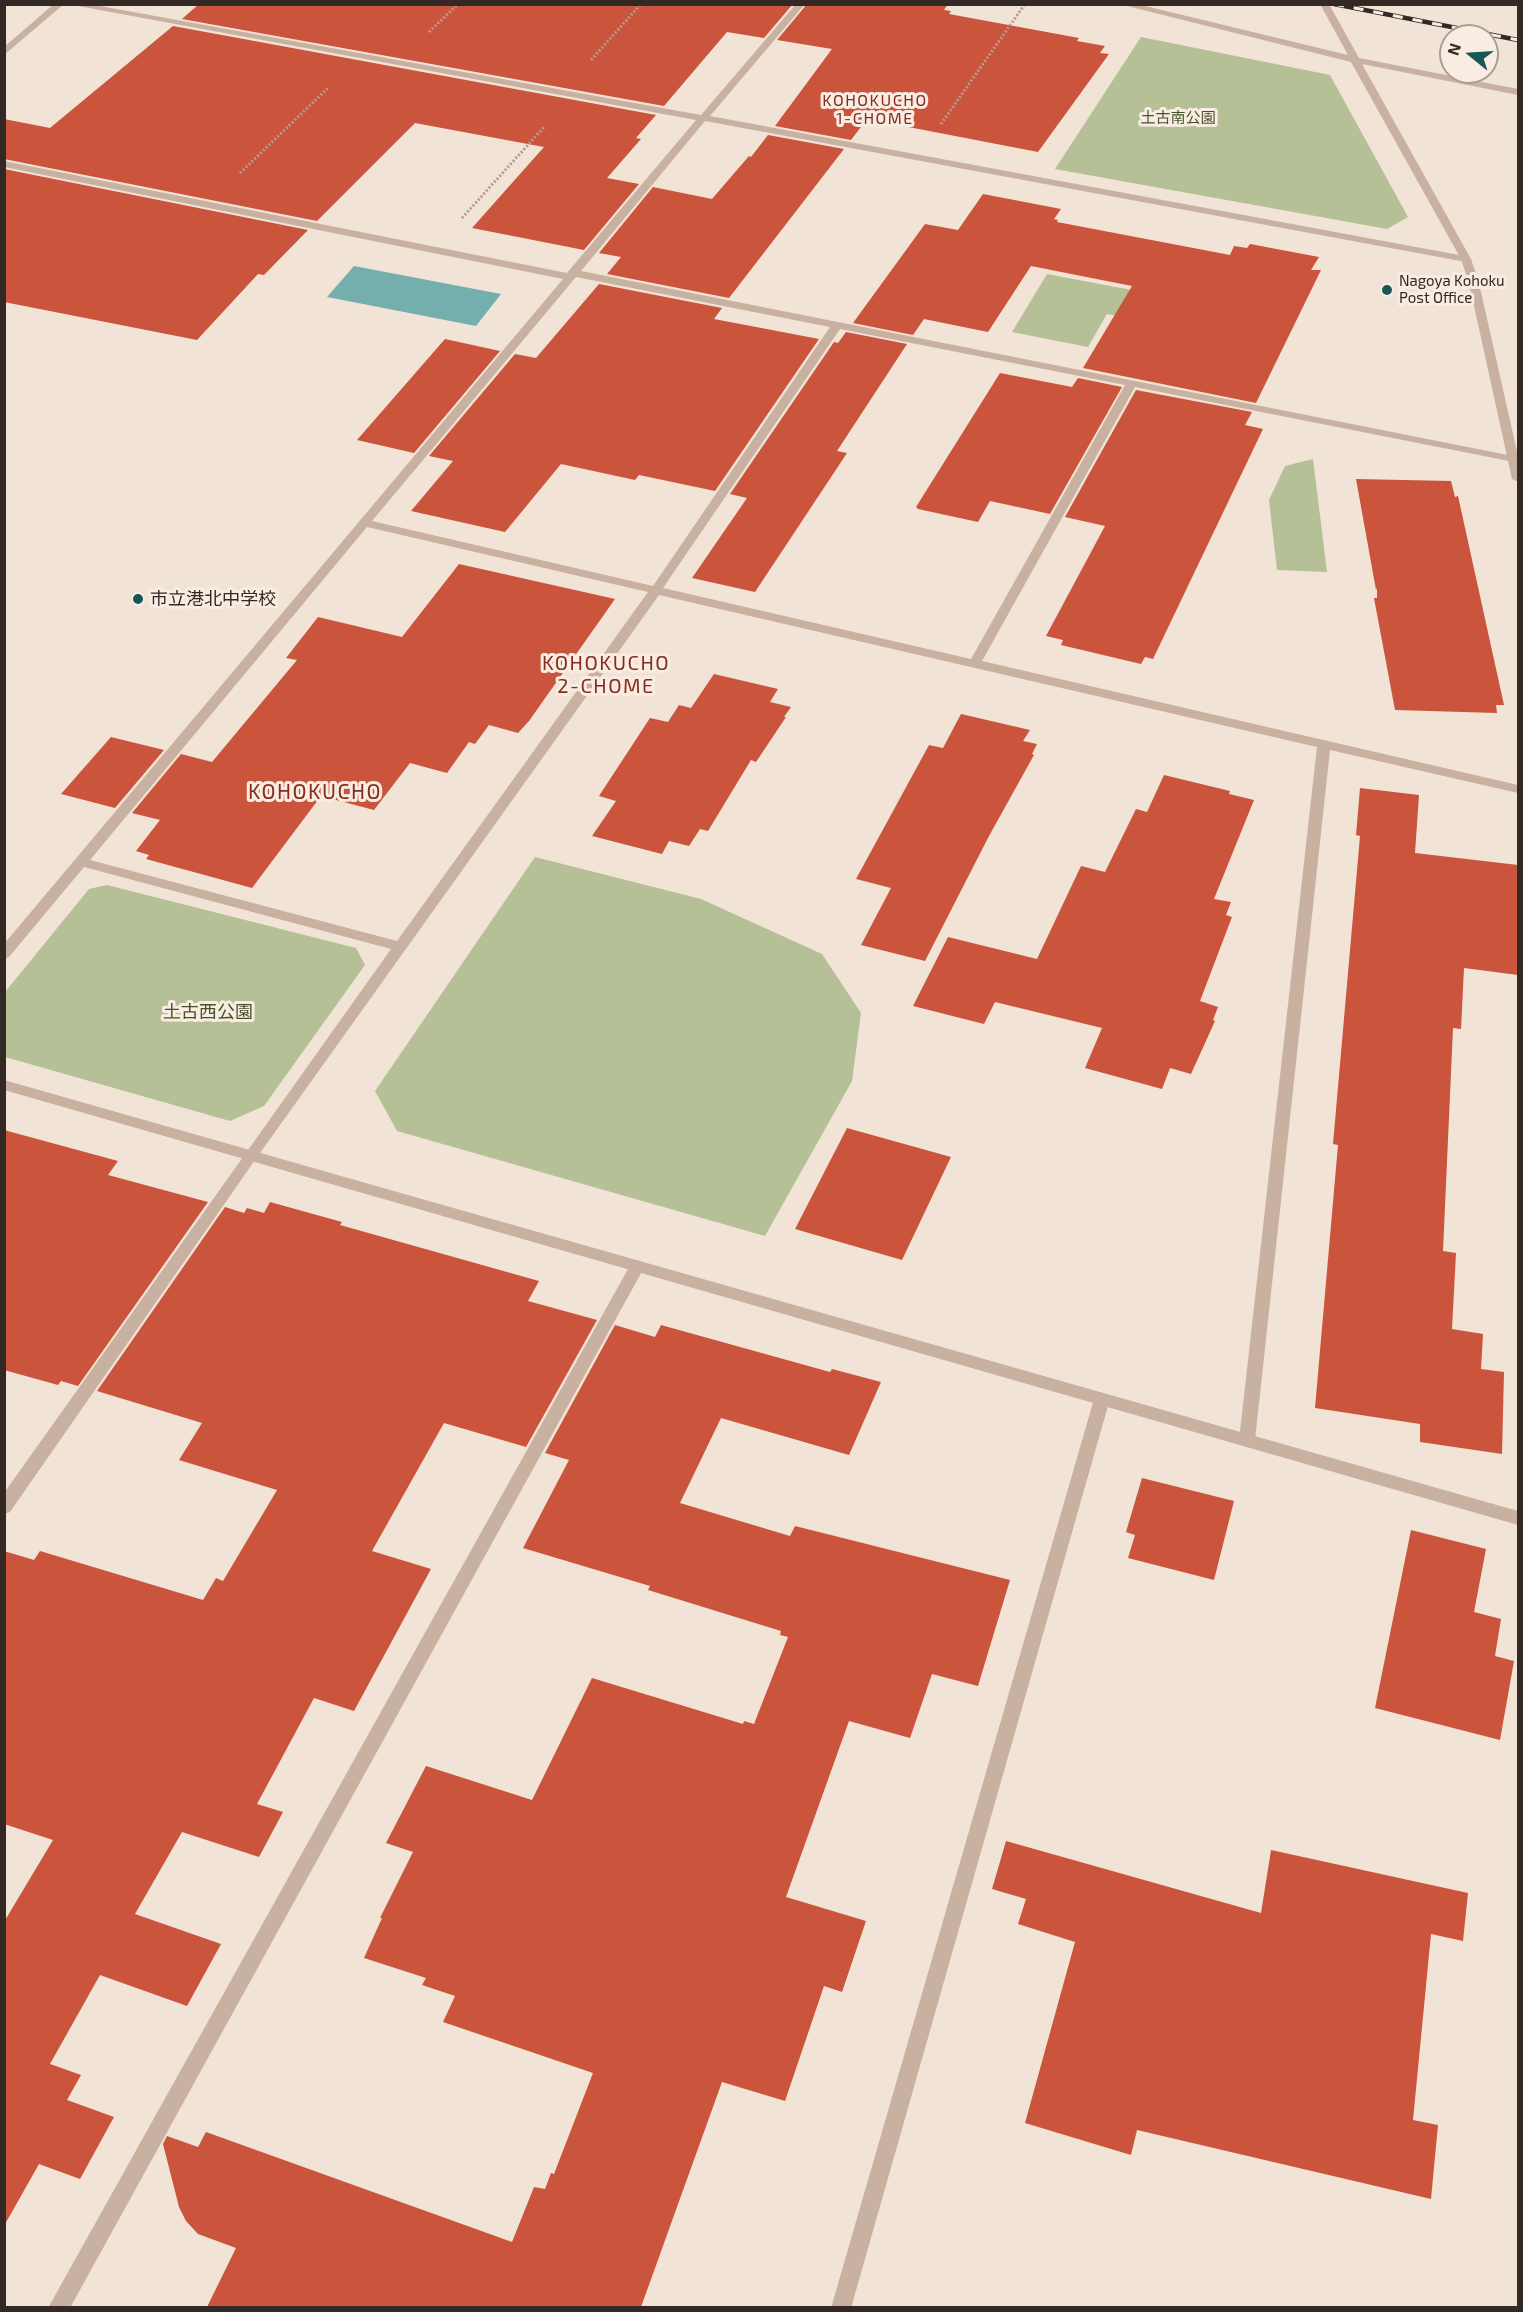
<!DOCTYPE html>
<html>
<head>
<meta charset="utf-8">
<style>
	body { margin:0 }
	#map { position:relative; width:1523px; height:2312px; overflow:hidden; background:#f1e3d6; font-family:"Exo 2",sans-serif }
	canvas { display:block }
	.frame { position:absolute; inset:0; border:6px solid #342825; pointer-events:none }
	.north { position:absolute; left:1439px; top:24px; width:60px; height:60px; box-sizing:border-box; background:#f9ede3; border:2px solid #aa9e97; border-radius:50%; rotate:288deg; font-size:16px; font-weight:700; line-height:24px; text-align:center; color:#342825 }
	.north::after { content:''; display:block; margin:auto; width:21px; height:27px; background:#1a5656; clip-path:polygon(50% 0,100% 100%,50% 72%,0 100%) }
</style>
</head>
<body>
<div id="map">
<canvas width="1523" height="2312"></canvas>
<div class="frame"></div>
<div class="north">N</div>
</div>
<script>
const ctx = document.querySelector('canvas').getContext('2d');
ctx.lineJoin = 'round';
function paint(path, color) { ctx.fillStyle = color; ctx.fill(path, 'evenodd'); }
function trace(path, color, width, dash) { ctx.strokeStyle = color; ctx.lineWidth = width; ctx.lineCap = dash ? 'butt' : 'round'; ctx.setLineDash(dash || []); ctx.stroke(path); }
function drawText(font, color, halo, rows, align = 'center') {
  ctx.font = font + ' "Exo 2","Noto Sans JP",sans-serif'; ctx.lineWidth = 6; ctx.setLineDash([]); ctx.textBaseline = 'middle'; ctx.strokeStyle = halo; ctx.fillStyle = color; for (const [text, x, y, turn = 0] of rows) {
    ctx.save(); ctx.translate(x, y); ctx.rotate((+turn || 0) * Math.PI / 180); ctx.textAlign = isNaN(turn) ? turn : align; if (halo) ctx.strokeText(text, 0, 0); ctx.fillText(text, 0, 0); ctx.restore();
  }
}
const green = new Path2D(`
	M1141 37 1330 75 1408 217 1387 229 1055 169Z
	M1047 274 1158 295 1143 321 1107 314 1088 347 1012 332Z
	M1313 459 1327 572 1277 570 1269 500 1285 466Z
	M535 857 701 899 822 954 861 1013 852 1081 765 1236 397 1131 375 1091Z
	M107 885 356 948 365 965 264 1106 230 1121 5 1057V992L89 889Z`);
const water = new Path2D(`
	M354 266 501 294 476 326 327 297Z`);
const building = new Path2D(`
	M199 4H793L764 38 727 32 664 106 182 19Z
	M807 4H948L944 10 951 11 949 14 1079 38 1077 41 1105 46 1100 53 1109 54 1038 152 867 119 851 140 775 126 832 49 777 40Z
	M173 26 656 115 636 138 641 139 607 178 639 184 584 250 472 228 544 147 415 123 317 221 4 159V119L50 128Z
	M768 135 844 149 729 298 607 274 621 257 599 253 653 187 712 199 749 156 751 157Z
	M4 169 308 230 264 275 258 274 197 340 4 302Z
	M983 194 1061 209 1054 219 1058 220 1057 222 1230 255 1234 246 1247 248 1250 244 1319 257 1311 270H1321L1256 403 1083 368 1132 286 1031 266 988 332 924 319 913 335 853 323 925 224 958 230Z
	M599 284 722 308 714 319 819 339 715 491 639 475 635 480 561 464 505 532 411 511 453 461 429 456 515 354 536 358Z
	M846 332 907 344 837 451 847 453 755 592 692 578 747 498 730 494 834 342 838 343Z
	M445 339 500 351 414 453 357 440Z
	M1000 373 1072 387 1078 378 1122 387 1050 514 990 501 978 522 918 509 916 507Z
	M1136 390 1252 412 1245 425 1263 429 1153 659 1145 657 1141 664 1061 645 1063 640 1046 636 1105 526 1065 517Z
	M1356 479 1451 481 1455 497 1458 496 1504 705H1496L1497 713 1395 710 1374 598H1377V588L1376 590Z
	M459 564 615 599 529 721 518 733 489 725 475 744 469 742 447 773 410 763 374 810 321 796 252 888 146 859 149 855 136 851 160 820 132 813 181 754 212 762 297 660 286 658 318 617 402 637Z
	M714 674 778 689 770 702 791 707 784 717H786L756 762 751 760 708 831 700 829 689 846 669 841 662 854 592 836 616 801 599 796 650 718 668 722 679 705 691 708Z
	M961 714 1030 730 1023 741 1037 744 1032 754 1034 755 989 836 925 961 861 945 891 888 856 879 929 745 943 748Z
	M111 737 164 750 115 808 61 794Z
	M1164 775 1230 791 1229 794 1254 800 1214 899 1231 902 1226 915 1232 917 1200 1001 1218 1007 1213 1020 1215 1021 1191 1074 1170 1068 1162 1089 1085 1068 1102 1028 995 1002 984 1024 913 1006 948 937 1037 959 1081 866 1105 872 1136 809 1147 812Z
	M1360 788 1419 795 1415 853 1518 865V975L1464 968 1461 1029 1453 1028 1443 1251 1456 1253 1452 1329 1483 1334 1481 1369 1504 1372 1502 1454 1420 1442V1424L1315 1408 1338 1145 1333 1144 1360 836 1356 835Z
	M847 1128 951 1157 902 1260 795 1229Z
	M4 1130 118 1161 108 1175 208 1202 78 1386 61 1381 58 1385 4 1370Z
	M270 1202 342 1222 340 1225 539 1281 528 1301 597 1320 526 1447 444 1423 372 1551 431 1569 354 1711 314 1698 257 1804 283 1812 259 1857 182 1832 135 1914 221 1944 187 2006 100 1975 50 2064 81 2075 67 2100 114 2117 80 2179 39 2164 4 2226V1922L53 1840 4 1824V1551L34 1560 40 1551 203 1600 216 1578 223 1581 277 1490 179 1460 202 1423 97 1391 225 1207 244 1213 247 1208 264 1213Z
	M615 1325 655 1337 661 1325 830 1372 832 1369 881 1382 849 1455 721 1418 680 1503 790 1536 795 1526 1010 1580 978 1686 932 1674 910 1738 849 1721 786 1897 866 1921 842 1992 824 1986 785 2101 722 2082 641 2307H207L236 2248 198 2234 186 2221 179 2207 163 2144 167 2136 198 2147 206 2132 512 2242 534 2187 545 2189 551 2173 554 2174 593 2073 443 2022 455 1996 422 1985 426 1978 364 1958 382 1918H380L413 1852 386 1843 426 1766 532 1800 592 1678 743 1724 744 1721 754 1724 788 1637 780 1635 781 1631 648 1590 650 1586 523 1548 569 1460 545 1453Z
	M1142 1478 1234 1501 1214 1580 1128 1558 1135 1535 1126 1532Z
	M1411 1530 1486 1549 1474 1612 1501 1619 1495 1656 1514 1661 1500 1740 1375 1708Z
	M1006 1841 1261 1913 1271 1850 1468 1893 1463 1941 1431 1934 1413 2120 1438 2125 1431 2199 1137 2130 1131 2155 1025 2123 1075 1942 1018 1924 1026 1899 992 1889Z`);
const path = new Path2D(`
	M429 32 458 4
	M591 60 641 4
	M941 124 1025 4
	M240 173 329 87
	M462 218 545 126`);
const minor = new Path2D(`
	M54 4H64L4 55V47Z
	M67 4H89L701 115 796 4H805L710 116 1470 257V261L1466 262 705 121 581 271 1518 457V461L1514 462 1135 387 982 661 1518 785V793L1330 750 1255 1440 1253 1445 1247 1446 1241 1445 1239 1440 1317 747 659 595 255 1160 10 1512 4 1514V1493L391 949 84 867 9 957 4 959V944L563 279 4 167V161L567 273 696 120ZM576 277 830 327 653 586 372 521ZM840 329 1125 385 971 659 663 588ZM367 527 648 592 397 941 90 860Z
	M637 1260 642 1262 645 1266 70 2308H48L632 1262Z
	M1102 1393 1108 1395 1110 1399 851 2308H831L1094 1399 1096 1395Z`);
const tertiary = new Path2D(`
	M1119 4H1137L1348 55 1320 4H1329L1359 58 1518 89V95L1362 64 1471 259 1479 283 1518 456V482L1512 479 1469 283 1461 259 1351 62Z
	M4 1080 1518 1511V1525L4 1090Z`);
const rail = new Path2D(`
	M1334 4 1518 40`);
const markers = [
	[1387,290,6,"#1a5656"],
	[138,599,6,"#1a5656"]
];
const farParknames = [
	["土古南公園",1178,118]
];
const farPoinames = [
	["Nagoya Kohoku",1399,281],
	["Post Office",1399,298]
];
const farNeighbourhoodnames = [
	["KOHOKUCHO",875,101],
	["1-CHOME",875,119]
];
const poiNames = [
	["市立港北中学校",150,599]
];
const parkNames = [
	["土古西公園",208,1012]
];
const neighbourhoodNames = [
	["KOHOKUCHO",606,663],
	["2-CHOME",606,686]
];
const quarterNames = [
	["KOHOKUCHO",315,792]
];
paint(green, '#b5c096');
paint(water, '#75afad');
paint(building, '#ca543c');
trace(path, '#b59b8d', 3, [2, 2]);
paint(minor, '#c9b1a2');
paint(tertiary, '#c9b1a2');
trace(rail, '#342825', 4.5);
trace(rail, '#f9ede3', 3, [10]);
for (const [x, y, r, color] of markers) { const dot = new Path2D(); dot.arc(x, y, r, 0, 2 * Math.PI); ctx.fillStyle = color; ctx.fill(dot); trace(dot, '#f9ede3', 2); }
drawText('15px', '#465328', '#f9ede3', farParknames);
drawText('15px', '#342825', '#f9ede3', farPoinames, 'left');
ctx.letterSpacing = '1.5px';
drawText('16px', '#852d1c', '#f9ede3', farNeighbourhoodnames);
ctx.letterSpacing = '0px';
drawText('18px', '#342825', '#f9ede3', poiNames, 'left');
drawText('18px', '#465328', '#f9ede3', parkNames);
ctx.letterSpacing = '1.5px';
drawText('20px', '#852d1c', '#f9ede3', neighbourhoodNames);
ctx.letterSpacing = '0px';
ctx.letterSpacing = '1.5px';
drawText('21px', '#852d1c', '#f9ede3', quarterNames);
ctx.letterSpacing = '0px';
</script>
</body>
</html>
